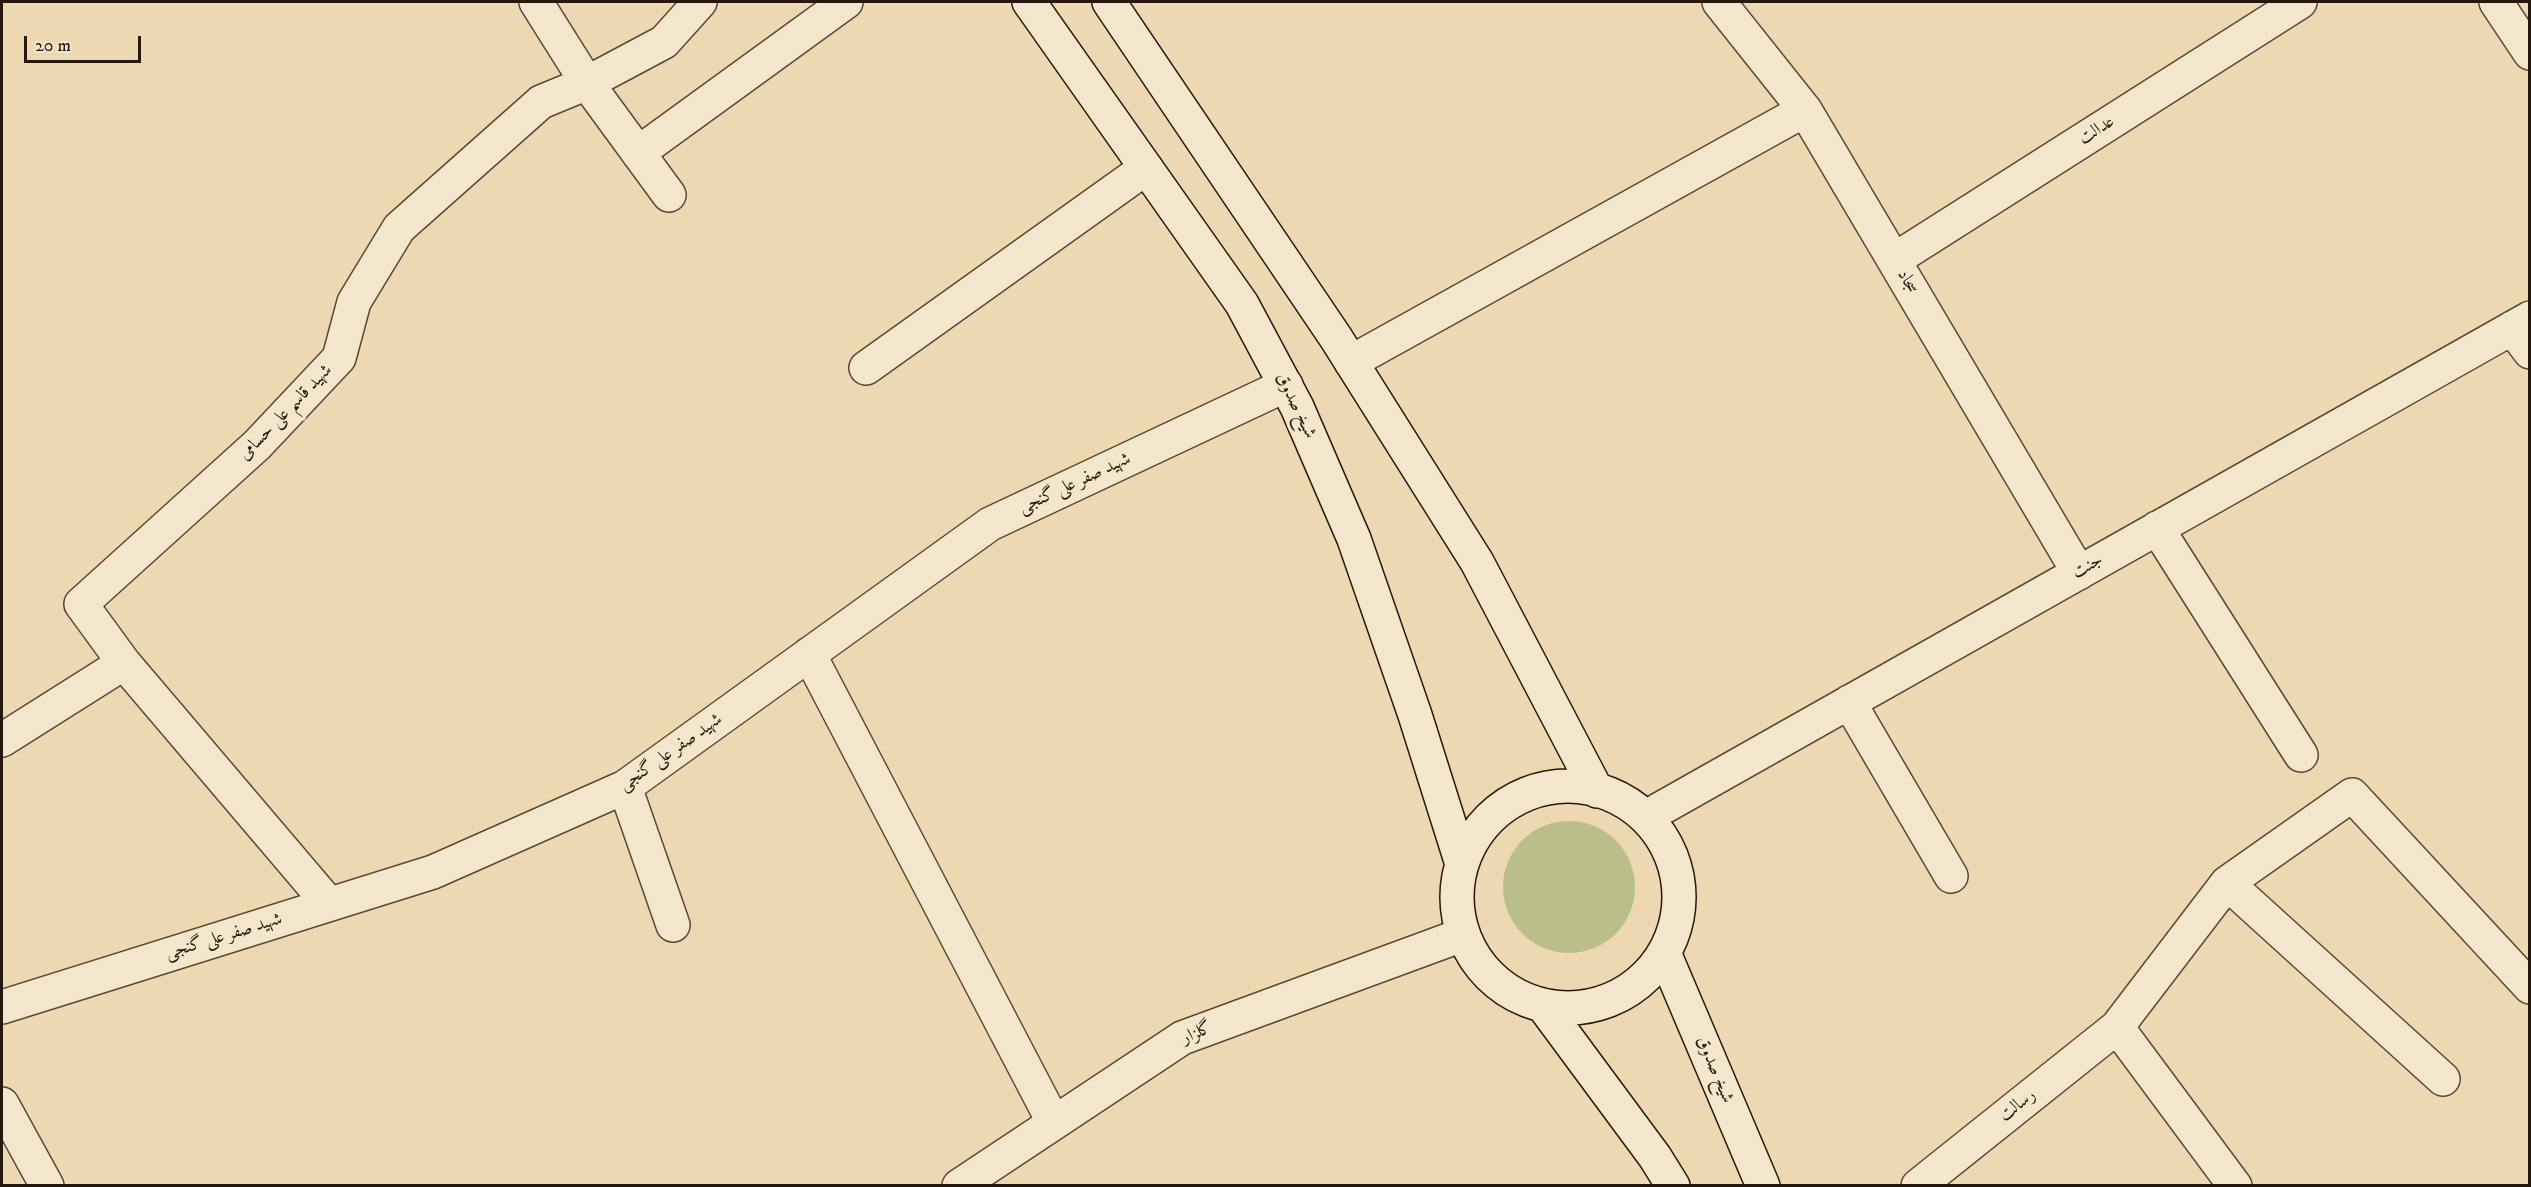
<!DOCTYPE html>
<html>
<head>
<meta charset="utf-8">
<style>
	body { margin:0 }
	#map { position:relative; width:2531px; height:1187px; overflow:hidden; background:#eed8b1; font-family:"IM FELL DW Pica",serif }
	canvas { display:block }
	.frame { position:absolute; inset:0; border:3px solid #26180e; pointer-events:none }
	.scale { position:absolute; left:24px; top:36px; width:117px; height:27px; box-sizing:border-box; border:3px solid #26180e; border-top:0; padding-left:8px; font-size:18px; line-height:21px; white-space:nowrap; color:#26180e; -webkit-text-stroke:4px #f4e6cc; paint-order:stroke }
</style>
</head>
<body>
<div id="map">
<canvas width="2531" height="1187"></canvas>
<div class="frame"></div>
<div class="scale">20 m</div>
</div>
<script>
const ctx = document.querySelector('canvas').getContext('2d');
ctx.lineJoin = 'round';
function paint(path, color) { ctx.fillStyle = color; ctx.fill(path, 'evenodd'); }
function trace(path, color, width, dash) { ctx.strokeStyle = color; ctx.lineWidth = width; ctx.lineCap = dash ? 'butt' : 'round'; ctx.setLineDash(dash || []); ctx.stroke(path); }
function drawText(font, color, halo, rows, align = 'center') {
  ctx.font = font + ' "IM FELL DW Pica",Amiri,serif'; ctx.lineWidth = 6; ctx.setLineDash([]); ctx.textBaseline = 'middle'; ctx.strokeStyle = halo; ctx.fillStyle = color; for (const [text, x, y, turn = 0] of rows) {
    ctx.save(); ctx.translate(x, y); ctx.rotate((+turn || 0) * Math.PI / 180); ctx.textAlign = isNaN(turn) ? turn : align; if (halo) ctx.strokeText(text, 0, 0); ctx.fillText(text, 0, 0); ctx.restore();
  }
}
const green = new Path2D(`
	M1503 887a66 66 0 1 1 132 0a66 66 0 1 1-132 0Z`);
const minor = new Path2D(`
	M536 2 587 83 664 42 700 2
	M1719 2 1805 110 2079 573
	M2496 2 2530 53
	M638 153 846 2
	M1894 260 2300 2
	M2512 328 2530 352
	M1351 362 1805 110
	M866 368 1146 168
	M2157 528 2301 755
	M809 654 1054 1123
	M124 663 81 604 257 445 339 358 354 302 399 228 541 102 587 83 669 195
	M1849 702 1951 876
	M2 740 124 663 329 904
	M625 787 673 925
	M1646 817 2530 318
	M2227 883 2352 795 2530 987
	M2 1007 433 872 625 787 990 524 1286 385
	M2117 1027 2235 1186
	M2 1104 47 1186
	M959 1186 1182 1038 1462 935
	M1918 1186 2117 1027 2227 883 2443 1079`);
const secondary = new Path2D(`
	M1029 2 1242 304 1297 407 1354 539 1415 715 1461 861
	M1109 2 1336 338 1477 562 1597 791
	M1457 897a111 111 0 1 1 222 0a111 111 0 1 1-222 0Z
	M1665 955 1763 1186
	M1544 1007 1655 1157 1673 1186`);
const streetNames = [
	["عدالت",2097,131,-32],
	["سجاد",1907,282,59],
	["شیخ صدوق",1295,406,64],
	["شهید قاسم علی حسامی",286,413,-46],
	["شهید صفر علی گنجی",1075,484,-25],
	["جنت",2088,567,-29],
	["شهید صفر علی گنجی",671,753,-35],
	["شهید صفر علی گنجی",224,937,-17],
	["گلزار",1197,1034,-23],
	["شیخ صدوق",1714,1070,67],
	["رسالت",2018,1106,-38]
];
paint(green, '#babe8a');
trace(minor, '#584837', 36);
trace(secondary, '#26180e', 36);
trace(minor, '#f4e6cc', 33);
trace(secondary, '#f4e6cc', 33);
drawText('18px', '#26180e', '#f4e6cc', streetNames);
</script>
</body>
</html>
